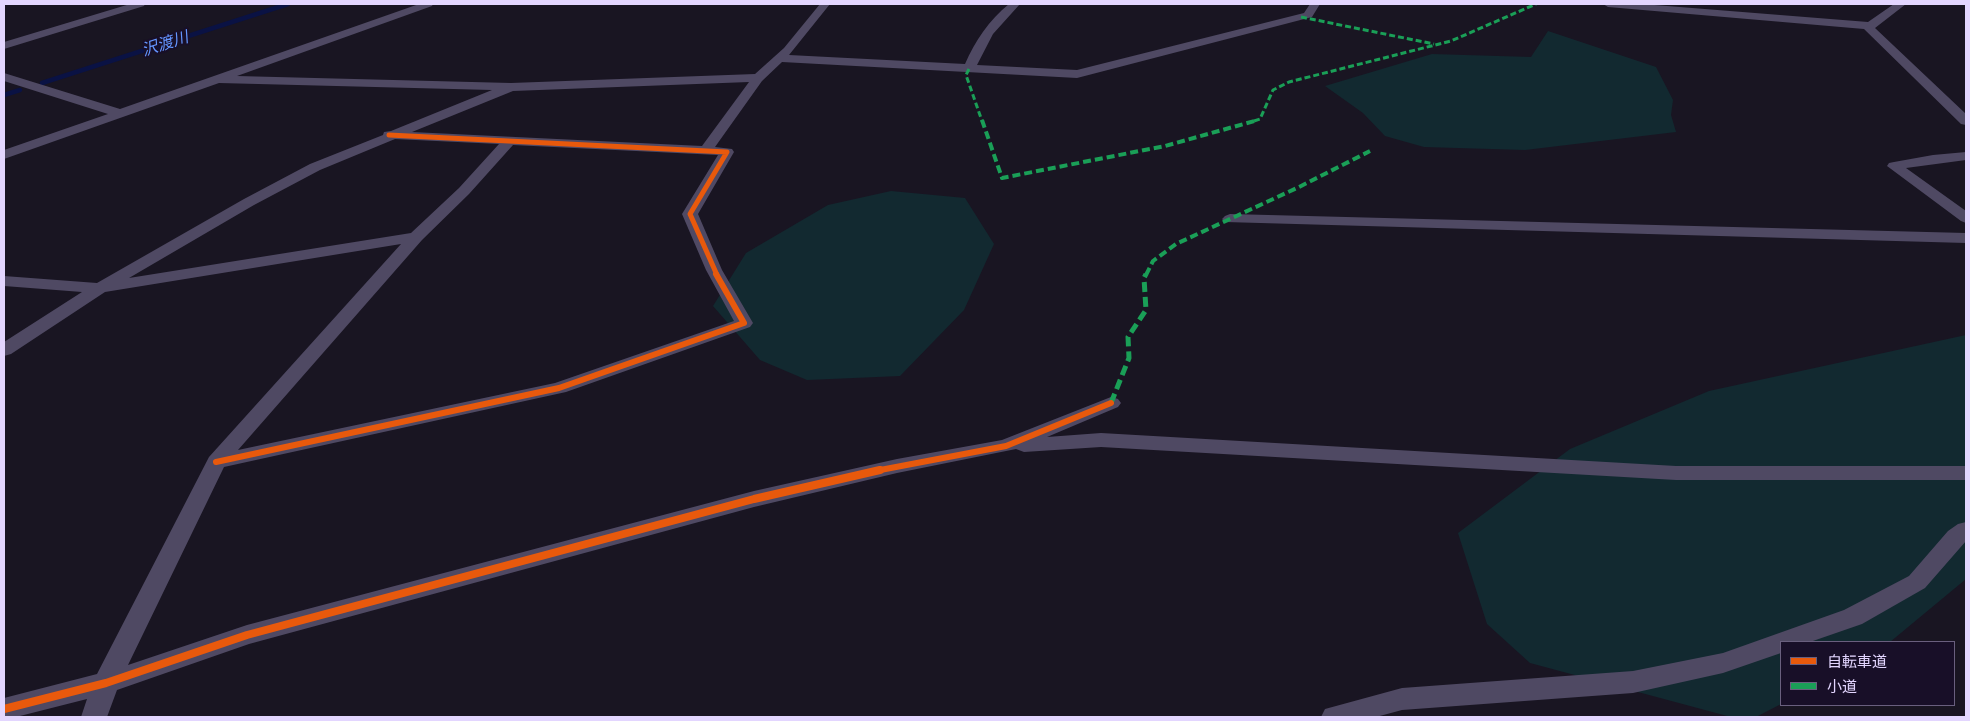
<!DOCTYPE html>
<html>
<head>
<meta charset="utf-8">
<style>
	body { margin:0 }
	#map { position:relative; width:1970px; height:721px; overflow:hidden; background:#191522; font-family:"Public Sans","Noto Sans JP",sans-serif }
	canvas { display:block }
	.frame { position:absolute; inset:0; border:5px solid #e3d6ff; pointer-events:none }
	.legend { position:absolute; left:1780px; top:641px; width:175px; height:65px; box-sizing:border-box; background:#180f28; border:1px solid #695f7e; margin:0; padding:6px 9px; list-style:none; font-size:15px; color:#e3d6ff }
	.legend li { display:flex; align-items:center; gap:10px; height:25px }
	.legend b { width:25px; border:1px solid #695f7e }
</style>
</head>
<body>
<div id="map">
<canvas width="1970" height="721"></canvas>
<div class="frame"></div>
<ul class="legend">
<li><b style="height:6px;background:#e8590c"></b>自転車道</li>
<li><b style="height:6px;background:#1a9f57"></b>小道</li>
</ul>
</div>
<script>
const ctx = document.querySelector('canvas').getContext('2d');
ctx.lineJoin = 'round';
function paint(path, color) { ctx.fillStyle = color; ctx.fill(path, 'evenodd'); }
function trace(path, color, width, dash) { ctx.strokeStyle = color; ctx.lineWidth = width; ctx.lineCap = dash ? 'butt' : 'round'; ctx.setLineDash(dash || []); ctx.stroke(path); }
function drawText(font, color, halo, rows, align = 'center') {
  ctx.font = font + ' "Public Sans","Noto Sans JP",sans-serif'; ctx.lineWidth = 4; ctx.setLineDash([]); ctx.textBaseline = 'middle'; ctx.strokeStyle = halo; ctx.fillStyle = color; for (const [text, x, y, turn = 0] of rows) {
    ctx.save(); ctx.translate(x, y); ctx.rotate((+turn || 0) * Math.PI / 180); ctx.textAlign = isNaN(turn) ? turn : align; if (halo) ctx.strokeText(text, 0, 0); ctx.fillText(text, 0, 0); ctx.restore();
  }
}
const green = new Path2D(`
	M1548 31 1656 67 1673 100 1671 115 1676 132 1525 150 1424 147 1385 136 1363 113 1325 86 1432 54 1531 57Z
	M891 191 965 198 994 244 964 310 900 376 807 380 760 360 713 306 746 253 828 205Z
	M1966 335V579L1890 642H1781V704L1756 717H1731L1530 663 1487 624 1458 533 1570 449 1709 391Z`);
const stream = new Path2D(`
	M42 83 288 4
	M4 95 20 90`);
const minor = new Path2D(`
	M130 4H145L144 6 4 49V42Z
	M419 4H433L432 6 237 76 511 83 755 74 784 48 820 4H830L789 55 965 64C975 41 989 20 1009 4H1020L993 34 977 65 1077 70 1304 13 1310 4H1320L1312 17 1077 78 782 62 762 81 715 147 732 149 734 152 698 214 722 270 753 323 750 327 566 392 224 467 128 665 247 625 754 491 897 459 1002 440 1111 397 1118 399 1121 403 1118 407 1047 437 1101 433 1676 466H1966V480H1676L1101 447 1024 452 1016 449 897 473 754 507 249 644 117 690 107 717H81L87 699 16 717H4V698L97 674 209 457 401 244 105 292 11 354 4 356V342L82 292 4 286V276L97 283 244 199 310 164 383 135 384 132 391 131 492 90 219 83 4 159V150L108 114 4 81V73L120 109ZM749 82 702 146 412 132 513 91ZM395 139 499 144 459 188 411 233 129 278 254 205 320 170ZM513 145 718 155 682 214 706 270 734 321 555 383 238 450 422 240 469 194Z
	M1603 4H1642L1868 22 1894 4H1906L1875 28 1966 114V125L1961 124 1864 29 1608 7Z
	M1966 152V160L1906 168 1966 211V223L1961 221 1887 166 1889 163 1894 162 1933 155Z
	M1230 214 1966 233V243L1225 222 1222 219 1225 216Z
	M1966 522V541L1925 588 1862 624 1810 642H1781V653L1723 673 1633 693 1402 710 1376 717H1321L1325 709 1402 688 1633 671 1723 653 1844 610 1909 576 1948 531 1958 524Z`);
const quietFar2 = new Path2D(`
	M1301 17 1434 44
	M969 69 966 75 982 121
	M1254 121 1260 119 1273 90 1289 82 1451 41 1536 4`);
const quietFar1 = new Path2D(`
	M982 120 1002 178 1165 146 1258 120
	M1146 275 1153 261 1176 244 1299 187 1370 151`);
const quiet = new Path2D(`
	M1111 403 1129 358 1128 337 1146 310 1144 278 1146 274`);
const cyclewayFar2 = new Path2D(`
	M389 135 727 152 690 214 717 275`);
const cyclewayFar1 = new Path2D(`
	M216 462 559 388 744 323 716 274
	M875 471 1006 446 1111 403`);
const cycleway = new Path2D(`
	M4 709 106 683 247 635 754 499 880 470`);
const farWaternames = [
	["沢渡川",165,44,-18]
];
paint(green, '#122930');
trace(stream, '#0a1244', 4.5);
paint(minor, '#4f4963');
trace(quietFar2, '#1a9f57', 3, [6, 3]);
trace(quietFar1, '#1a9f57', 4, [8, 4]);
trace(quiet, '#1a9f57', 5, [10, 5]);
trace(cyclewayFar2, '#e8590c', 5);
trace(cyclewayFar1, '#e8590c', 6);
trace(cycleway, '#e8590c', 8);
drawText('italic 16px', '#6496ff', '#180f28', farWaternames);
</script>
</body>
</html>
